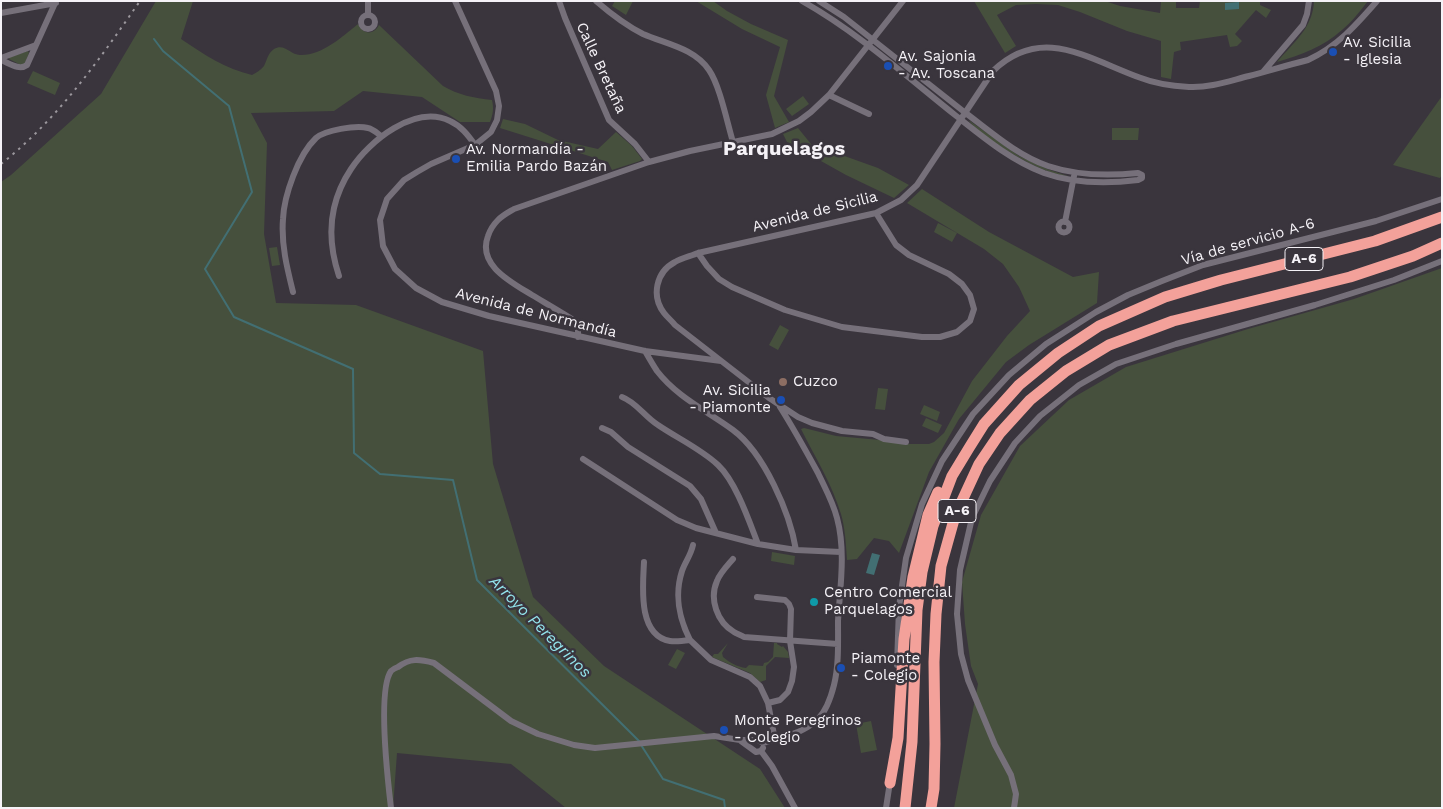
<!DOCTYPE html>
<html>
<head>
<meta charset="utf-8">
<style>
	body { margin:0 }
	#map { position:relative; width:1443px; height:809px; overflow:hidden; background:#3a353d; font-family:"Work Sans",sans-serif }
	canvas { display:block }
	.frame { position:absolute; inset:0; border:2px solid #f5f2f7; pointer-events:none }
</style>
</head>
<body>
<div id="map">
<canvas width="1443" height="809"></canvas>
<div class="frame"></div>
</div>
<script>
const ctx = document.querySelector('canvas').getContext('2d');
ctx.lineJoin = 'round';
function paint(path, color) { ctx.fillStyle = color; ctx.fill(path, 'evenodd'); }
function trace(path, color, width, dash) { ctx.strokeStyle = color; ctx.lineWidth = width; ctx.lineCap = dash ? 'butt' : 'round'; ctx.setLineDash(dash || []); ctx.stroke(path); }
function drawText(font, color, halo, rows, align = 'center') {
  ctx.font = font + ' "Work Sans",sans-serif'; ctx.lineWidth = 5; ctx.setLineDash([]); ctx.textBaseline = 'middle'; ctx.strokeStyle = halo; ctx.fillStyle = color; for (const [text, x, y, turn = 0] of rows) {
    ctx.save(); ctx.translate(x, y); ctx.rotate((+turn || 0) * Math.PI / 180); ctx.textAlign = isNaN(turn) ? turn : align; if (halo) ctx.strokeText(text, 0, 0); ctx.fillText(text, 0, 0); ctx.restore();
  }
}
const green = new Path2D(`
	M156 1H193L181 39C203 54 226 69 252 75 256 73 261 70 264 66 267 60 268 53 274 49 285 43 290 55 300 55 321 56 342 37 358 24 363 35 374 35 379 25L443 86C458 95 474 98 492 100 494 109 493 114 490 122H460L422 97 363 91 334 111 251 113 267 143 264 234 276 303 356 305 483 351 493 464 533 597 604 666 760 769 785 808H566L511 764 397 753 393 808H1V182L11 175 101 94Z
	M615 1H633L626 15 612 6Z
	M696 1H713L727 11 751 24 788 40 774 96 789 122 775 128 766 95 780 47 742 29Z
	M974 1H1105L1120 6 1160 13 1161 1H1176V8H1199L1200 1H1260V5L1271 10 1266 18 1256 10 1235 34 1242 41 1237 46 1230 47 1227 35 1180 42 1181 50 1174 52 1171 79 1161 77V41L1127 31 1080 12 1058 5 1036 4 1016 5 997 15 1016 46 1005 53Z
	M1314 1H1368C1360 11 1352 22 1342 30 1323 47 1301 55 1277 62 1293 43 1313 28 1314 1Z
	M28 51 29 53 25 63 21 65 9 59 10 57Z
	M33 71 60 83 55 95 27 83Z
	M803 96 809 104 792 116 786 109Z
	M1442 96V175L1440 178 1393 165Z
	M503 119 525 124 558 140 598 149 616 132 632 146 642 159 640 161 612 170 608 162 500 128Z
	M969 121H970L1019 156 1047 169 1068 176C1043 175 985 140 969 121Z
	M798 128 811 144 878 168 909 185 894 198 846 175 787 142 783 134Z
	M1112 128H1139L1138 140H1112Z
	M922 189 989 232 1073 277 1099 272 1097 303 1029 345 1006 362 959 419 929 472 899 553 889 541 874 538 857 559 847 560C846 544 845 528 841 514 832 484 815 457 801 429L804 428 836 436 880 440 905 444H929L934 442 944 433 972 381 1007 336 1030 311 1019 287 1003 264 984 249 907 203Z
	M938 223 957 233 952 242 934 232Z
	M277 247 280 265 272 266 269 248Z
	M1442 268V808H954L978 684 971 666 965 624 962 582 981 515 1020 446 1069 400 1126 367 1248 329 1354 299Z
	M780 325 789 330 778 350 769 345Z
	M878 388 888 389 885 410 875 409Z
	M924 405 940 412 937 421 920 414Z
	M926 418 942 425 938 433 922 426Z
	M772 552 795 556 794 565 771 561Z
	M728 643 722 653 723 657C729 662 737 667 746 668L749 665 763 666 764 663 768 662 773 657 774 643H777V644L782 647 783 646 788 652 789 658 775 657 766 666V680L760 682 750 673 712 657 714 654H718Z
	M677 649 685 653 676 669 668 665Z
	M871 721 877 750 861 753 856 724Z`);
const water = new Path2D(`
	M1239 2V9L1225 10V3Z
	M872 553 880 555 874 575 866 573Z`);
const stream = new Path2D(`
	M154 39 163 51 229 106 252 192 205 269 234 317 353 369 354 453 380 474 453 480 477 580 639 741
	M641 745 663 779 724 800 725 808`);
const street = new Path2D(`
	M368 1V14
	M455 1 496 91 499 106 497 120 491 132 475 145 431 164 417 172 404 180 387 199 380 220 383 246 395 269 416 288 442 302 489 316 645 351 721 361
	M559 1 565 18 609 120 635 144 649 162
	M596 1C611 14 625 25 643 34 666 44 694 48 709 70 720 86 727 122 733 142
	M802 1C857 32 905 75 955 115 983 137 1010 160 1044 173 1075 184 1107 184 1138 180L1142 178V175L1138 173C1108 176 1078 176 1048 166 1016 155 990 131 963 111 923 79 883 48 844 17L819 1
	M1 13 56 3
	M361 22a7 7 0 1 1 14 0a7 7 0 1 1-14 0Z
	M1 58 36 45
	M1 60C9 63 19 71 27 65L56 1
	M1263 72 1303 25 1307 14 1309 1
	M829 95 869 114
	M1058.5 227a5.5 5.5 0 1 1 11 0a5.5 5.5 0 1 1-11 0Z
	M1065 222 1074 176
	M698 253 707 266 719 279 732 287 785 310 842 327 922 337H940L957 332 970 321 974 309 970 295 962 284 949 274 909 255 896 245 876 213
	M339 276C332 255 329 230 334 208 337 195 343 181 351 169 369 141 415 104 450 121 461 126 468 135 475 145
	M293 292C287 268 281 244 283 219 284 196 298 155 316 138 325 130 356 125 368 128 373 129 377 133 381 136
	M578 337V323C563 313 547 304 532 295 511 282 477 265 488 236 490 230 494 224 498 220 503 215 509 212 514 209L649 162 690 151 772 134 799 121 811 112 829 95 903 1
	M645 351C649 358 653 365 657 371 677 397 707 411 733 430 764 453 790 513 796 550
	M622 397C636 402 645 417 658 425 677 438 701 449 718 465 736 482 749 521 758 544
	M602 428 611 432 628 447 690 486 701 499 716 533
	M906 442 884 439 873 434 842 431 812 423 798 417 769 398 675 325C672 321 667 317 664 313 651 296 656 272 675 262 682 258 691 256 698 253L876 213 901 200 917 185 993 71C1042 24 1088 59 1141 78 1156 84 1173 86 1189 87 1210 88 1229 81 1249 76 1268 71 1288 65 1308 60 1338 46 1356 25 1377 1
	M583 459 677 520 696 528 758 544 796 550 841 552
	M733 559C727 566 720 573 717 581 709 599 717 622 734 632 737 634 741 635 744 637L838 644
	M644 562C643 585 637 635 670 641 676 642 683 641 690 640L711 660 750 677 760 686 768 703 775 740
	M757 597 785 600 789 604 791 609 790 641 794 667 792 681 788 692 780 700 768 703
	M690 640C679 618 674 596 682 571 685 562 691 555 693 545
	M897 665 899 607 906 558 922 504 942 461 973 414 1009 375 1046 344 1096 312 1128 295 1162 281 1203 265 1376 221 1442 199
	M741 741 756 752 761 751 763 748
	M763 743C782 737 803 734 818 719 827 710 831 697 834 685 839 665 838 642 838 621 840 588 846 551 837 518 833 502 825 488 818 473 806 451 794 429 780 407
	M761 751 772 766 795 808
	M391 808C388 782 377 691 391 671 393 669 395 668 398 667 410 658 419 659 434 663L511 721 538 734 574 745 595 748 714 736 740 740H758L763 743
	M886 808 890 782
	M1014 808 1016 794 1011 775 995 745 968 680 961 654 957 614 960 570 972 518 990 481 1015 443 1040 416 1079 385 1116 364 1176 344 1315 305 1394 280 1442 261`);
const highway = new Path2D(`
	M890 783 898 738 904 639 913 577 928 515 938 492
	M905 808 912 742 917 610 922 572 933 526 952 476 969 448 984 424 1019 385 1058 353 1099 326 1165 297 1221 280 1375 241 1442 217
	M931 808 934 789 935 744 934 662 936 614 941 566 955 516 979 464 1000 433 1030 400 1066 371 1109 345 1173 321 1350 277 1413 256 1442 243`);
const rail = new Path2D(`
	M1 164C58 119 99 60 140 1`);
const markers = [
	[1333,52,5,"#1a4fb4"],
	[888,66,5,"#1a4fb4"],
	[456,159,5,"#1a4fb4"],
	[783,382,5,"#8d6e63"],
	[781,400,5,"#1a4fb4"],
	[814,602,5,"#0f9aa8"],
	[841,668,5,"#1a4fb4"],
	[724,730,5,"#1a4fb4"]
];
const shields = [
	[1304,259,38],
	[957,511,38]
];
const shieldNames = [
	["A-6",1304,259],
	["A-6",957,511]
];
const poiNames = [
	["Av. Sicilia",1343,43],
	["- Iglesia",1343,60],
	["Av. Sajonia",898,57],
	["- Av. Toscana",898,74],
	["Av. Normandía -",466,150],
	["Emilia Pardo Bazán",466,167],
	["Cuzco",793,382],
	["Av. Sicilia",771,391,"right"],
	["- Piamonte",771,408,"right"],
	["Centro Comercial",824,593],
	["Parquelagos",824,610],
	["Piamonte",851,659],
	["- Colegio",851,676],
	["Monte Peregrinos",734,721],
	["- Colegio",734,738]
];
const streetNames = [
	["Calle Bretaña",601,68,65],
	["Avenida de Sicilia",815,212,-14],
	["Vía de servicio A-6",1248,242,-16],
	["Avenida de Normandía",536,313,14]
];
const waterNames = [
	["Arroyo Peregrinos",540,627,45]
];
const districtNames = [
	["Parquelagos",784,149]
];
paint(green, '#46503d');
paint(water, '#426f73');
trace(stream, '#426f73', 2);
trace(street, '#76707a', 6);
trace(highway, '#f3a19a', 11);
trace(rail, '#9b979d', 2, [2.5, 5]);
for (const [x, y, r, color] of markers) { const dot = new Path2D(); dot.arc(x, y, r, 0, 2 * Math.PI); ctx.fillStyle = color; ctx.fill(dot); trace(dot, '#3a353d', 2); }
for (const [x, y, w] of shields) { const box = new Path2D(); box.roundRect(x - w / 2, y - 11.5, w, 23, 4); ctx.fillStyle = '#3a353d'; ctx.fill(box); trace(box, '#f5f2f7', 1); }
drawText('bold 14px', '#f5f2f7', null, shieldNames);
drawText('15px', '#f5f2f7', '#3a353d', poiNames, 'left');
drawText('15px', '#f5f2f7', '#3a353d', streetNames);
drawText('italic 16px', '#93e4ec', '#3a353d', waterNames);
drawText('bold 20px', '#f5f2f7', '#3a353d', districtNames);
</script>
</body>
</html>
